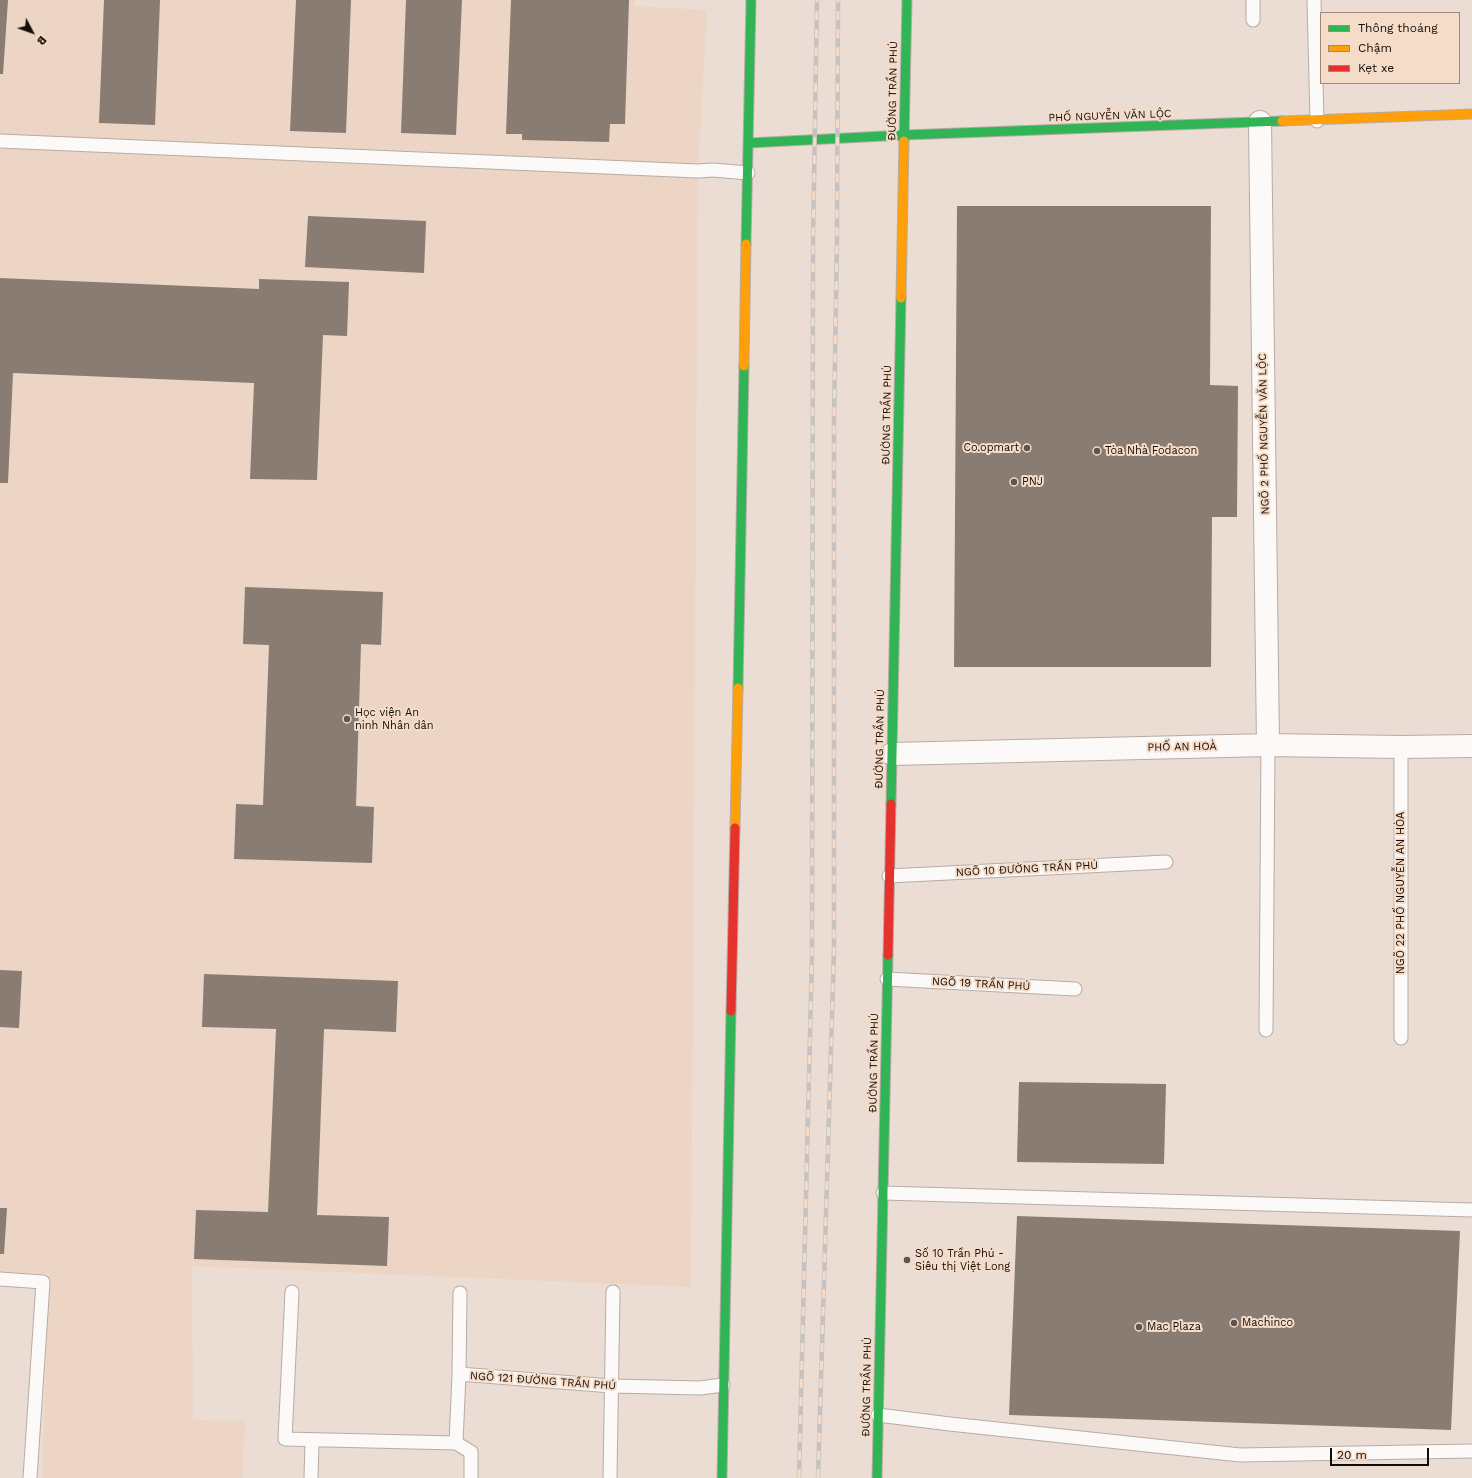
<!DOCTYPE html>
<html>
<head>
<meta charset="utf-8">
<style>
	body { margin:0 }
	#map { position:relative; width:1472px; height:1478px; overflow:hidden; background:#ebddd3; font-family:"Work Sans",sans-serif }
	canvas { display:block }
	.legend { position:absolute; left:1320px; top:12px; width:140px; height:72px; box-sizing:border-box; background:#f5dcc9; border:1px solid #9b897b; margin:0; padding:5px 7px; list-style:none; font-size:12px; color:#140c06 }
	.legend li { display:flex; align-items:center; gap:8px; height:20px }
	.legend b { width:20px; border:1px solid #9b897b }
	.north { position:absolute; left:12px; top:12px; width:40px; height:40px; -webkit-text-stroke:3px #f5dcc9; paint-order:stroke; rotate:131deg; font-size:11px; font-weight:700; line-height:16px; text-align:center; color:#140c06 }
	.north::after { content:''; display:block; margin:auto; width:14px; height:18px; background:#140c06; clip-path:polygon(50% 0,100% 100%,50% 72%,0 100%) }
	.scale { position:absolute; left:1330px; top:1448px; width:99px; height:18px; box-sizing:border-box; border:2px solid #140c06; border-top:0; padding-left:5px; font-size:12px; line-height:14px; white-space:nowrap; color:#140c06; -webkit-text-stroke:3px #f5dcc9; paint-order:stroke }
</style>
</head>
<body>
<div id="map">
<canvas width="1472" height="1478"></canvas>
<ul class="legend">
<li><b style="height:5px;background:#30b455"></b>Thông thoáng</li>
<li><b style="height:5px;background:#ff9f0a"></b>Chậm</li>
<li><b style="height:5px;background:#e5322d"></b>Kẹt xe</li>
</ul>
<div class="north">B</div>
<div class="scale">20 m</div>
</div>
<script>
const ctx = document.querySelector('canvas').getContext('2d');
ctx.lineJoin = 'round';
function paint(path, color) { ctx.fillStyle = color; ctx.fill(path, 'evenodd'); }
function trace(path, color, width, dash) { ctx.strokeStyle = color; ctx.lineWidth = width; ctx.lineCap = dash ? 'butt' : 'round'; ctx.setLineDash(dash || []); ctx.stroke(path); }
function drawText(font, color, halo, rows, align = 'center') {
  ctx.font = font + ' "Work Sans",sans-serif'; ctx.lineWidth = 4; ctx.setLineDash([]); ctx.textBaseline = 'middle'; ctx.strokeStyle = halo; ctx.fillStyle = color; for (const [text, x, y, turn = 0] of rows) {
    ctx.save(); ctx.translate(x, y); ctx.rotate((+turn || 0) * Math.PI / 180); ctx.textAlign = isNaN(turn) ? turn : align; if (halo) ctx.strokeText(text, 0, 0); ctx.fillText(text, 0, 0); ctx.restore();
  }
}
const built = new Path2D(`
	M0 0H635V6L707 10 698 171 691 1287 192 1266 193 1420 245 1421 242 1478H42L49 1274 0 1272Z`);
const building = new Path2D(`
	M0 0H8L3 74H0Z
	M104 0H160L155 125 99 123Z
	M296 0H351L346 133 290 131Z
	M406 0H462L456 135 401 133Z
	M511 0H629L625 124H610L609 142 522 140V134H506Z
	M957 206H1211L1210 385 1238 386 1237 517H1212L1211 667H954Z
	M308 216 426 221 424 273 305 267Z
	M0 278 259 289V279L349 282 347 336 323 335 317 480 250 479 254 383 13 373 8 483H0Z
	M245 587 383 592 381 645 361 644 356 806 374 807 372 863 234 859 236 804 263 805 269 645 243 644Z
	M0 970 22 971 19 1028 0 1027Z
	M204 974 398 981 396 1032 324 1029 317 1215 389 1217 387 1266 194 1259 196 1210 268 1212 276 1029 202 1027Z
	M1019 1082 1166 1084 1164 1164 1017 1162Z
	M0 1208H7L4 1254H0Z
	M1017 1216 1460 1231 1451 1430 1009 1415Z`);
const lane = new Path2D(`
	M1314 0 1317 121
	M1253 20V0
	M0 141 698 171 713 170 748 173
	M889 876 1166 862
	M887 979 1075 989
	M1266 1030 1268 745
	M1401 1038V747
	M883 1193 1472 1210
	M0 1279 43 1282 30 1478
	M292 1292 285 1439 456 1443 459 1374 612 1386 700 1388 723 1385
	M459 1374 460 1293
	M878 1415 950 1424 1240 1455 1472 1451
	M456 1443 471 1452V1478
	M311 1478 312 1441
	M610 1478 613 1292`);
const street = new Path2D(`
	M1260 122 1268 745
	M892 754 1268 745 1401 747 1472 746`);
const fast = new Path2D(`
	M904 141 907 0
	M749 143 904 135 1282 121
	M746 244 751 0
	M738 688 744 366
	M891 804 901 298
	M722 1478 731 1011
	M877 1478 888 955`);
const slow = new Path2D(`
	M1282 121 1472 114
	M901 298 904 141
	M744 366 746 244
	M735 828 738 688`);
const jam = new Path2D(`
	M888 955 891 804
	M731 1011 735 828`);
const rail = new Path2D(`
	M799 1478 812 955 813 241 817 0
	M818 1478 834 950V418L837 238 838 0`);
const markers = [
	[1027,448,4,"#5f554e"],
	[1097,451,4,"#5f554e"],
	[1014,482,4,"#5f554e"],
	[347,719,4,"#5f554e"],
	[907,1260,4,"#5f554e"],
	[1234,1323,4,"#5f554e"],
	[1139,1327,4,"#5f554e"]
];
const streetNames = [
	["ĐƯỜNG TRẦN PHÚ",893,91,-89],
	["PHỐ NGUYỄN VĂN LỘC",1110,116,-2],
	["ĐƯỜNG TRẦN PHÚ",887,415,-89],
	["NGÕ 2 PHỐ NGUYỄN VĂN LỘC",1264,434,-91],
	["ĐƯỜNG TRẦN PHÚ",880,739,-89],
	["PHỐ AN HOÀ",1182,747,-1],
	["NGÕ 10 ĐƯỜNG TRẦN PHÚ",1027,869,-3],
	["NGÕ 22 PHỐ NGUYỄN AN HÒA",1401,893,-90],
	["NGÕ 19 TRẦN PHÚ",981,984,3],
	["ĐƯỜNG TRẦN PHÚ",874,1063,-89],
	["NGÕ 121 ĐƯỜNG TRẦN PHÚ",543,1381,4],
	["ĐƯỜNG TRẦN PHÚ",867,1387,-89]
];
const poiNames = [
	["Co.opmart",1019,448,"right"],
	["Tòa Nhà Fodacon",1105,451],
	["PNJ",1022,482],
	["Học viện An",355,713],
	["ninh Nhân dân",355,726],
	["Số 10 Trần Phú -",915,1254],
	["Siêu thị Việt Long",915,1267],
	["Machinco",1242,1323],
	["Mac Plaza",1147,1327]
];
paint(built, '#ecd5c4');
paint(building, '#897c72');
trace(lane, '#b6aca4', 15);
trace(street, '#b6aca4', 24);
trace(fast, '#b6aca4', 11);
trace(slow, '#b6aca4', 11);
trace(jam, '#b6aca4', 11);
trace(lane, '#fcfaf8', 13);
trace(street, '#fcfaf8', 22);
trace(fast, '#30b455', 9);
trace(slow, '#ff9f0a', 9);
trace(jam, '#e5322d', 9);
trace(rail, '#c6c2bf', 4.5);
trace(rail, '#f5dcc9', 3, [9]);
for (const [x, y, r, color] of markers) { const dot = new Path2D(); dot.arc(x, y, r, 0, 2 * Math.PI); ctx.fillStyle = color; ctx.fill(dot); trace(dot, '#f5dcc9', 1.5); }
drawText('11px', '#140c06', '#f5dcc9', streetNames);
drawText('11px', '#140c06', '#f5dcc9', poiNames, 'left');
</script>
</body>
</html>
